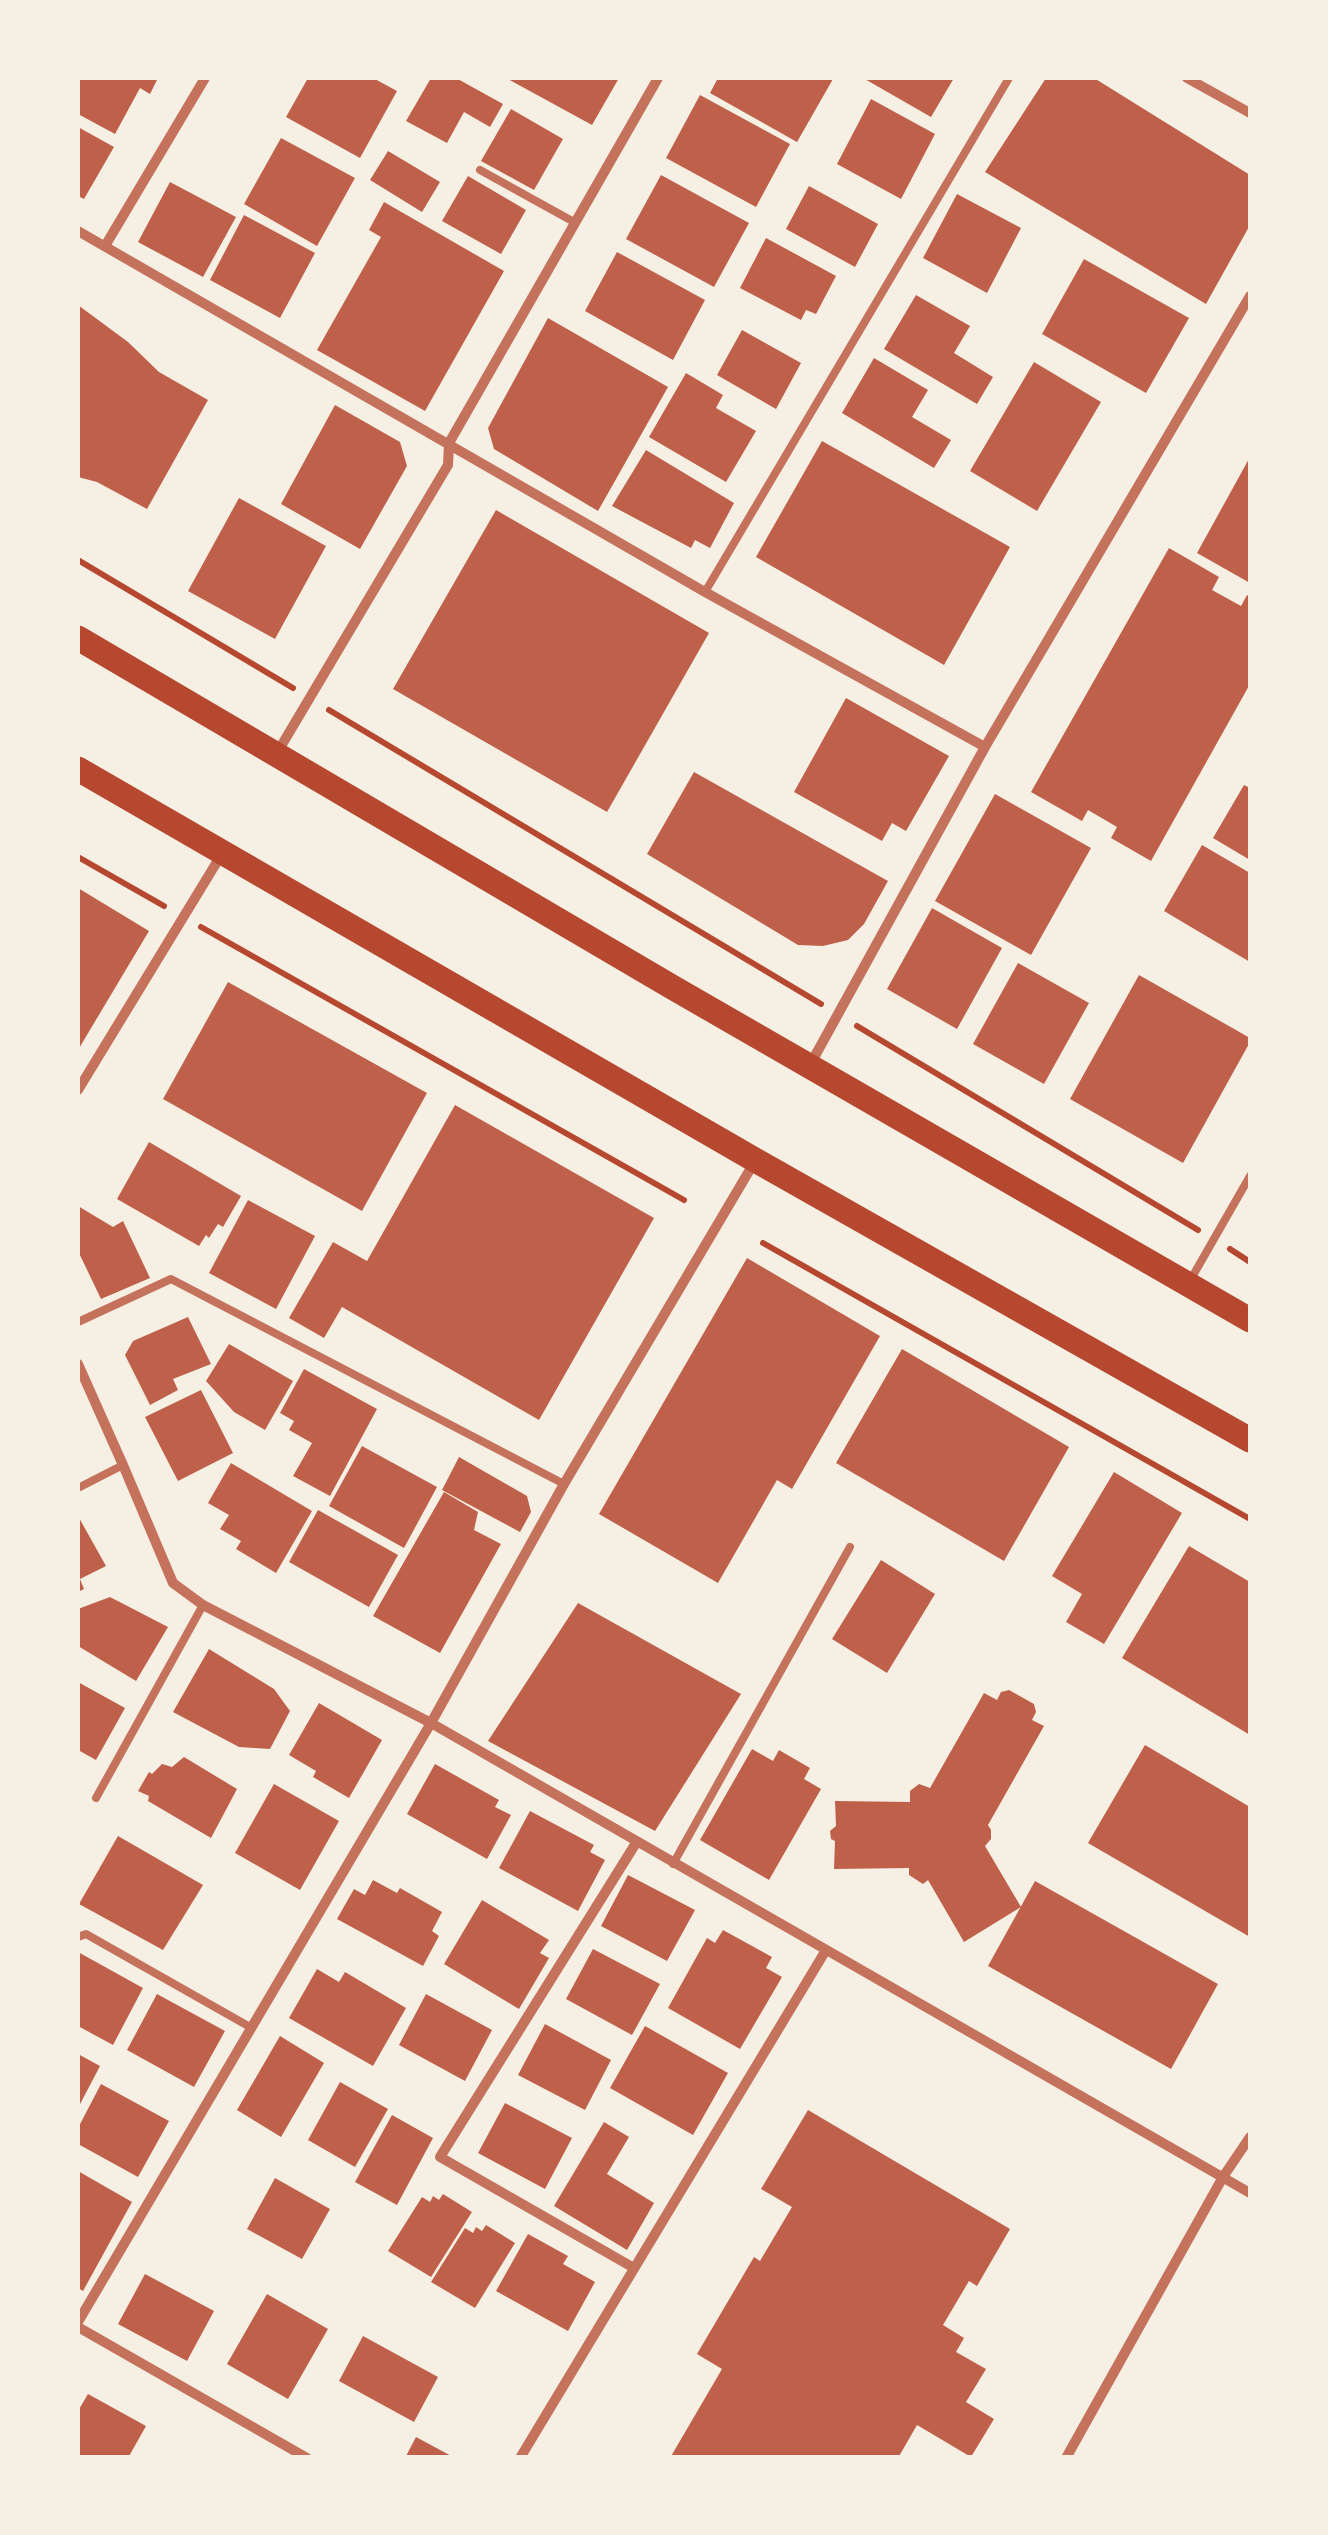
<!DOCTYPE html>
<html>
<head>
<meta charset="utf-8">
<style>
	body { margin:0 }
	#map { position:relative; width:1328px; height:2535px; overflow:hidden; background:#f6efe4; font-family:"Alegreya Sans",sans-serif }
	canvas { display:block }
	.frame { position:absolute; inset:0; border:80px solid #f6efe4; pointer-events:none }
</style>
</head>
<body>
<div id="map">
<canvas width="1328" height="2535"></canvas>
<div class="frame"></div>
</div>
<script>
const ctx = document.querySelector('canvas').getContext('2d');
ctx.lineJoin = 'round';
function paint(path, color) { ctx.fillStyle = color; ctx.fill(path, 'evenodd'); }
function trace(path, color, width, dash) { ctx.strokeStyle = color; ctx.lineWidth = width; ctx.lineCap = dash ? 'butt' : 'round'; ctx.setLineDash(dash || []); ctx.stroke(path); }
const building = new Path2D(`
	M78 78H152L157 80 150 94 140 88 115 134 78 114Z
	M308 78H373L397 91 360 158 286 117Z
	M431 78H456L503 104 490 127 464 112 447 143 406 121Z
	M506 78H619L592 125Z
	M718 78H831L833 79 797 142 710 93Z
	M863 78H954L931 117Z
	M1046 78H1094L1250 175V225L1206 304 985 172Z
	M700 95 790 144 756 207 666 158Z
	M871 99 935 134 901 199 837 164Z
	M511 109 563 139 534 190 481 161Z
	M78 127 114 147 84 199 78 196Z
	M281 138 355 178 317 246 244 204Z
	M388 151 440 182 422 212 370 180Z
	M661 175 749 223 714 287 626 239Z
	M468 176 526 210 501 254 442 221Z
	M170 182 236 217 203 277 138 242Z
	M809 186 878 224 855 267 786 229Z
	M957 194 1021 228 987 293 923 258Z
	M384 202 504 271 425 411 317 350 381 237 369 230Z
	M244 215 315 253 280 318 210 280Z
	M766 238 836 276 816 314 806 310 801 320 740 288Z
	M617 252 705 300 673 360 585 311Z
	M1084 259 1189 318 1146 393 1042 334Z
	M916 295 970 326 954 353 993 377 977 404 884 349Z
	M78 305 128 342 159 372 208 400 147 509 97 482 78 477Z
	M548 318 668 387 598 511 494 449 488 428Z
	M742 330 801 363 776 409 717 375Z
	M874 358 928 390 912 417 951 440 934 468 842 413Z
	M1034 362 1101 402 1037 511 970 471Z
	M686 373 723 395 716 408 756 431 726 482 649 437Z
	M335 405 400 442 407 466 360 549 281 504Z
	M822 441 1010 547 944 665 756 557Z
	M646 450 734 503 710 548 695 540 691 548 612 506Z
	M1250 457V583L1197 553Z
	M239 498 326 546 275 639 188 591Z
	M496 510 709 633 607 812 393 689Z
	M1169 548 1219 577 1212 590 1241 606 1247 595 1250 597V684L1151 861 1111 838 1117 827 1088 810 1082 821 1031 792Z
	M846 698 949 756 906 831 892 823 882 841 794 792Z
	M694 772 888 881 864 924 848 940 823 946 798 945 647 854Z
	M1244 785 1250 788V860L1213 838Z
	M995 794 1091 848 1031 955 935 901Z
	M1202 845 1250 873V962L1164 911Z
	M78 888 149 931 78 1050Z
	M932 908 1002 948 957 1029 887 989Z
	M1018 963 1089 1003 1044 1084 973 1044Z
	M1139 975 1250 1038V1042L1183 1163 1070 1099Z
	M228 982 427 1093 362 1211 163 1099Z
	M455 1105 654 1218 539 1420 342 1307 324 1338 289 1318 333 1242 367 1261Z
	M149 1142 241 1196 223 1227 218 1224 209 1238 206 1235 199 1246 117 1199Z
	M248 1200 315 1236 276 1309 209 1273Z
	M78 1206 113 1227 123 1221 150 1278 101 1299 78 1251Z
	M747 1258 880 1336 792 1489 777 1480 718 1583 599 1514Z
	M188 1317 211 1364 173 1379 178 1390 150 1405 125 1355 133 1341Z
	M229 1344 293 1381 265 1430 234 1412 206 1381Z
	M902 1349 1069 1447 1004 1561 836 1463Z
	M304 1369 377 1409 330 1496 293 1476 312 1443 289 1430 294 1421 280 1413Z
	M201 1390 233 1453 178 1481 145 1417Z
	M362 1446 437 1487 404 1548 329 1506Z
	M459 1457 527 1496 531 1512 520 1532 442 1490Z
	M231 1463 312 1511 276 1573 236 1549 241 1541 220 1529 229 1515 208 1503Z
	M1114 1472 1182 1513 1104 1644 1066 1622 1082 1594 1052 1576Z
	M444 1492 478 1512 474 1530 501 1544 440 1653 373 1616Z
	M318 1510 398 1555 369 1607 289 1562Z
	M78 1516 106 1566 80 1579 84 1589 78 1592Z
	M1189 1546 1250 1582V1735L1122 1658Z
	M881 1560 935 1594 887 1673 832 1639Z
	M110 1597 168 1627 136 1681 78 1646V1609Z
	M578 1603 741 1694 655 1831 488 1741Z
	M209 1649 274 1689 290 1711 270 1749 239 1747 173 1712Z
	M78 1682 125 1708 96 1760 78 1750Z
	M1009 1690 1034 1704 1036 1712 1032 1720 1044 1726 988 1825 991 1830V1839L985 1846 1021 1907 964 1942 928 1880 923 1884 909 1875V1868L834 1869 835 1841 831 1839 830 1831 836 1826 835 1801 910 1802V1791L919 1784 930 1788 984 1693 997 1700 1001 1692Z
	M319 1703 382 1740 349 1798 313 1777 316 1771 289 1755Z
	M1145 1745 1250 1807V1937L1088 1843Z
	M752 1749 773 1761 779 1750 810 1768 804 1779 821 1789 769 1880 700 1840Z
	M184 1757 237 1789 211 1838 148 1801 149 1796 138 1791 149 1772 152 1774 162 1764 172 1767Z
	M435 1764 499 1800 495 1807 511 1815 487 1859 407 1814Z
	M274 1784 339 1821 300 1890 235 1853Z
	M530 1811 594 1845 590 1852 605 1860 578 1911 499 1868Z
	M118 1836 203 1885 163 1950 79 1904Z
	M628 1875 695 1910 667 1961 601 1926Z
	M373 1880 397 1893 400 1888 442 1912 432 1931 439 1936 423 1966 337 1919 354 1889 365 1895Z
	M1035 1881 1218 1984 1171 2069 988 1966Z
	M482 1900 549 1940 540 1953 549 1958 519 2009 444 1964Z
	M723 1930 772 1957 766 1968 782 1977 740 2049 668 2008 707 1938 715 1943Z
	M593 1949 660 1984 632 2035 566 1999Z
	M78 1952 143 1988 113 2045 78 2026Z
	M317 1969 339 1982 345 1972 406 2008 373 2066 289 2018Z
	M157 1994 225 2031 194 2087 127 2050Z
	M426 1994 492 2030 465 2081 399 2045Z
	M545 2024 611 2060 585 2110 518 2075Z
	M645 2026 728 2073 693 2135 610 2088Z
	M280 2036 324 2063 281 2137 237 2110Z
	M78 2054 100 2066 78 2108Z
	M340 2082 388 2109 355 2167 308 2140Z
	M101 2084 169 2121 138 2177 78 2144V2128Z
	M505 2103 572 2138 545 2189 478 2153Z
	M808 2110 1010 2229 977 2286 969 2281 943 2325 964 2338 956 2352 986 2369 966 2402 994 2419 971 2457 917 2425 898 2458H670L722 2369 697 2354 754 2257 760 2261 792 2207 761 2189Z
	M392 2115 433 2138 397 2205 355 2182Z
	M604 2122 629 2137 607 2174 654 2203 627 2250 554 2206Z
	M78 2171 132 2202 83 2291 78 2288Z
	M275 2178 330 2209 302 2259 247 2229Z
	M443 2194 472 2212 431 2277 388 2251 422 2197 430 2202 433 2196 439 2200Z
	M486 2225 515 2243 475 2308 431 2282 465 2228 473 2233 476 2227 482 2231Z
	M528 2234 568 2256 563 2264 595 2282 568 2331 496 2291Z
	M145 2274 214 2311 187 2361 118 2324Z
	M267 2294 328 2329 288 2399 227 2364Z
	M363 2336 438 2377 414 2422 339 2381Z
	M88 2394 146 2426 128 2458H81L78 2455V2411Z
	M416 2437 455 2458H405Z`);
const path = new Path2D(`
	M78 560 293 688
	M329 710 821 1004
	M78 857 164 906
	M201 927 684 1200
	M857 1026 1198 1230
	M763 1243 1250 1519
	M1230 1249 1250 1262`);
const service = new Path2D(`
	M480 170 574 222
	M705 592 1009 78
	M1191 1279 1250 1176
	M78 1322 171 1279 564 1484
	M78 1488 123 1465
	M96 1798 203 1605
	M673 1864 850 1547
	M78 1937 86 1934 250 2027`);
const minor = new Path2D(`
	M1187 78 1250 113
	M78 231 705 592 985 747
	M105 246 205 78
	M277 753 448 465 449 443 658 78
	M810 1065 985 747 1250 296
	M78 1090 223 852
	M78 1364 123 1465 173 1583 203 1605 431 1723 1250 2193
	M634 2268 440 2157 636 1843
	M78 2322 431 1723 564 1484 755 1161
	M78 2327 307 2458
	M520 2458 826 1950
	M1066 2458 1223 2177 1250 2137`);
const primary = new Path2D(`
	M78 638 672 987 1250 1320
	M78 769 755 1160 1250 1440`);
paint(building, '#bf614a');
trace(path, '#b5482f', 6);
trace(service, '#c5725c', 8);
trace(minor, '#c5725c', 10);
trace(primary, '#b5482f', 25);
</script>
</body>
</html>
